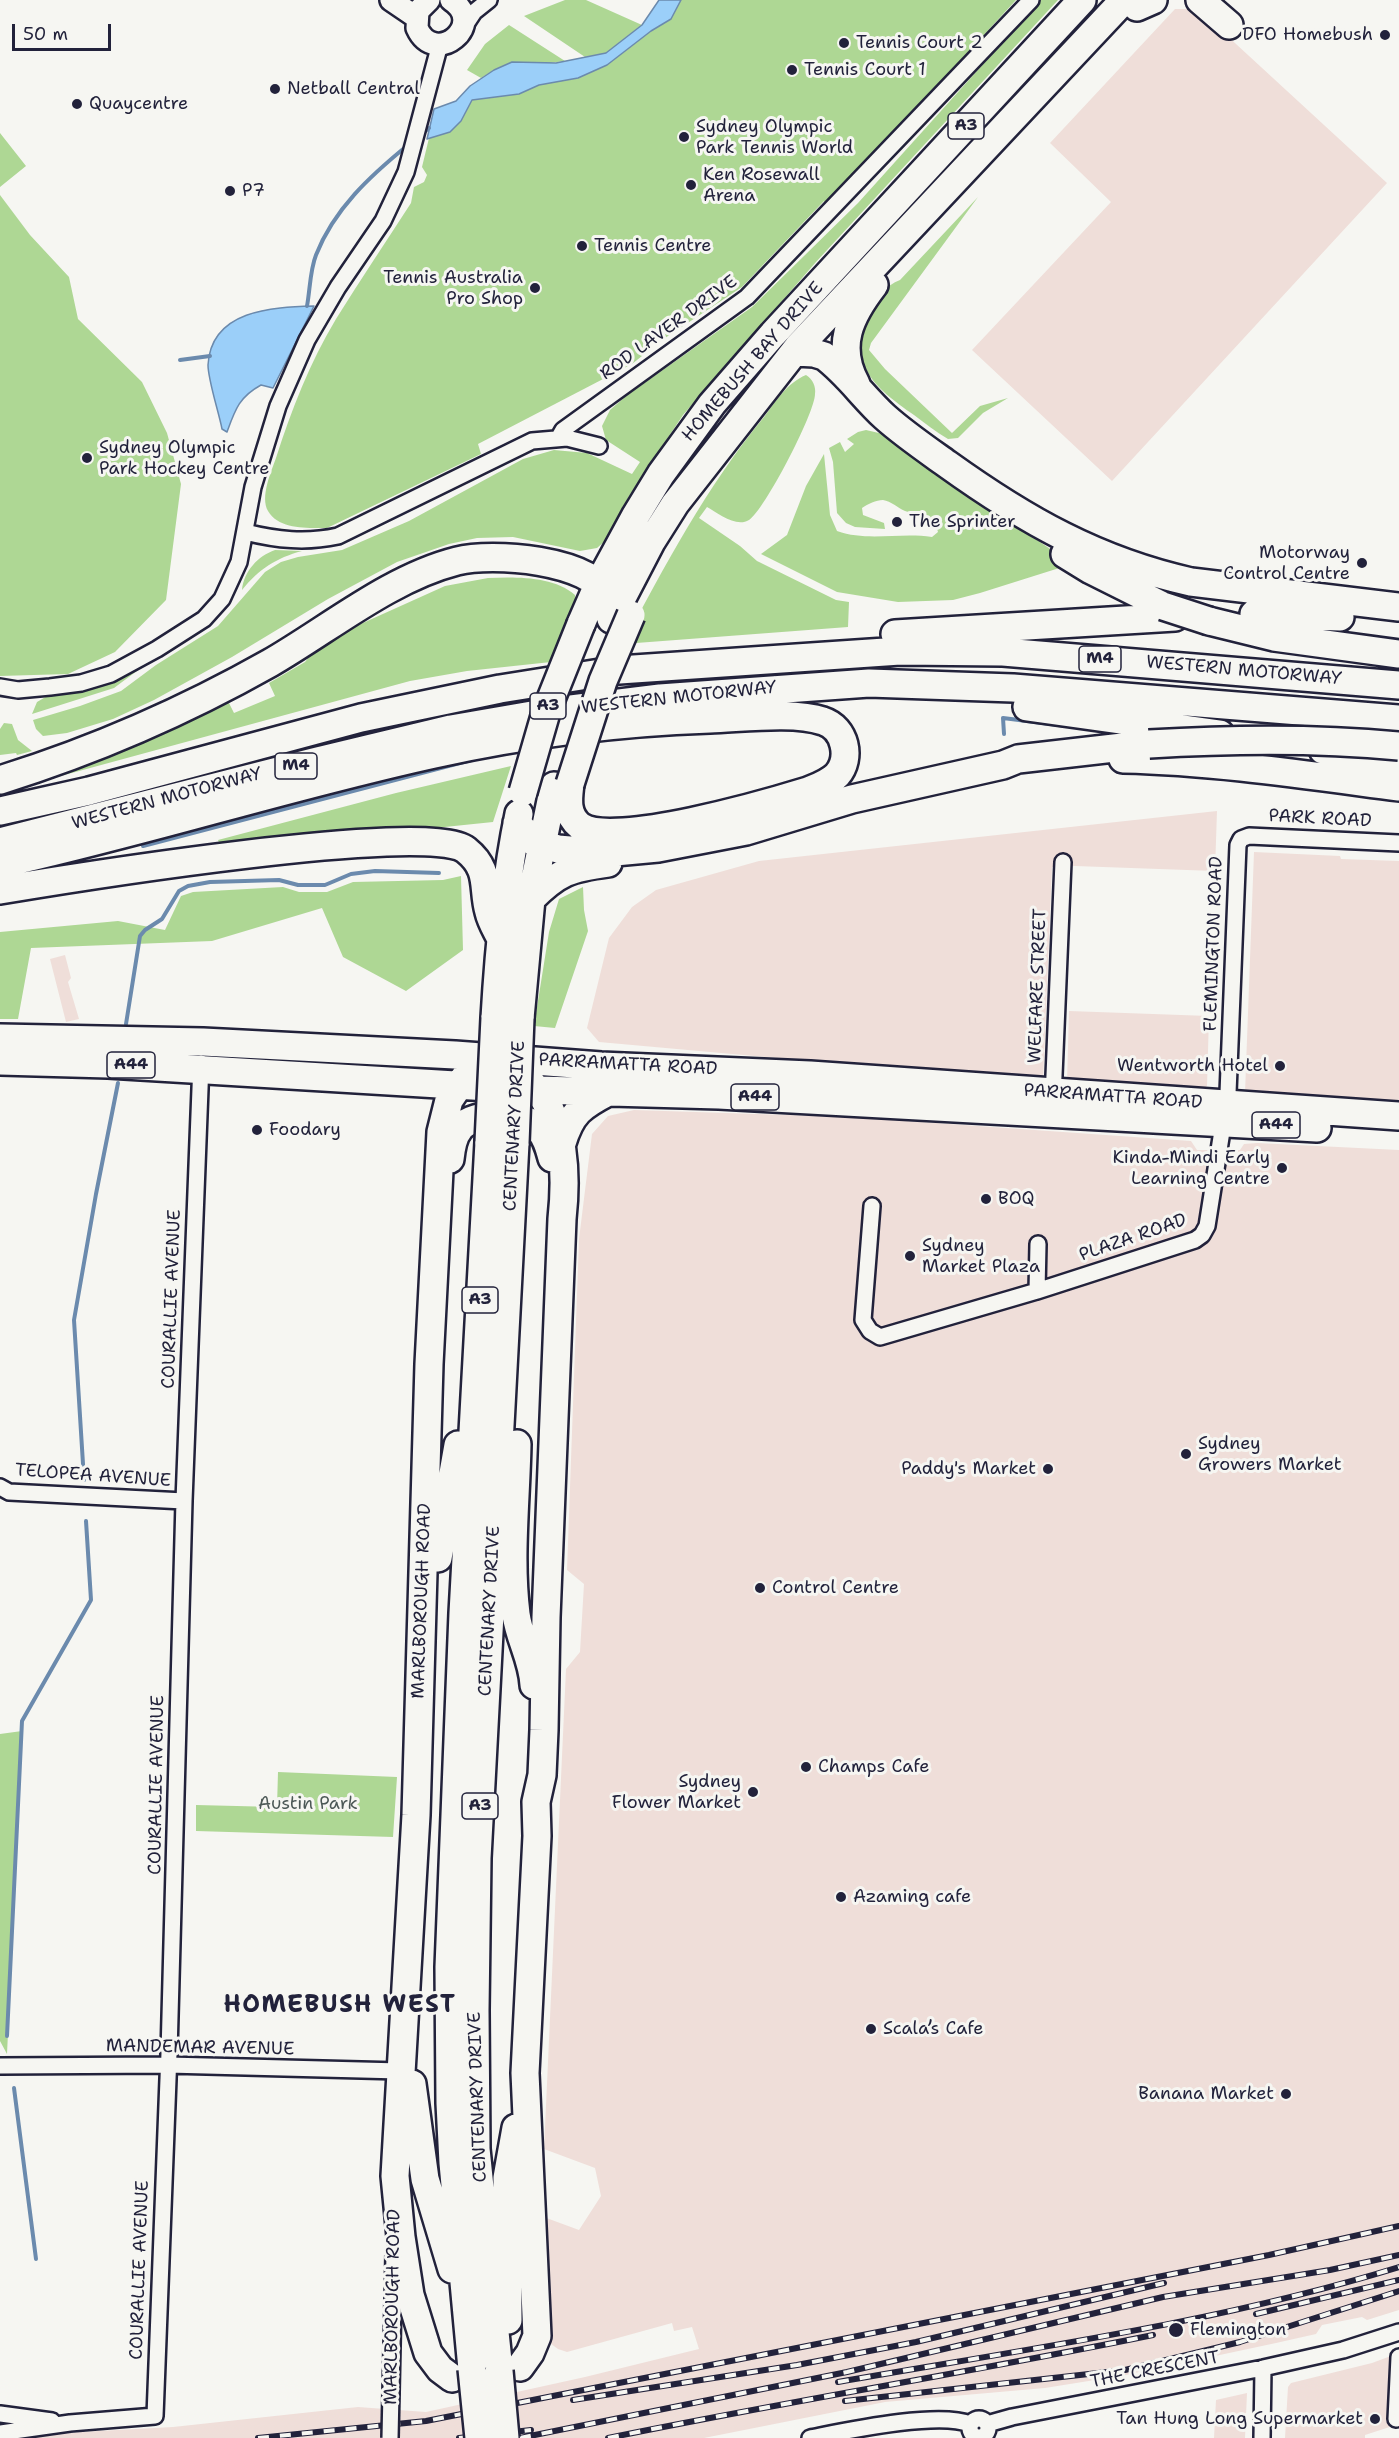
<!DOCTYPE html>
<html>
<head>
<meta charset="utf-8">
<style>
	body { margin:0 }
	#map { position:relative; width:1399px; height:2438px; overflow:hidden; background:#f6f6f2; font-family:"Shantell Sans",sans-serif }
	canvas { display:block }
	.scale { position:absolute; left:12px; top:24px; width:99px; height:27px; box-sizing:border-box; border:3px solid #22223b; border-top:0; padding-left:8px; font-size:18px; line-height:21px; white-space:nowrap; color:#22223b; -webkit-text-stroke:4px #f6f6f2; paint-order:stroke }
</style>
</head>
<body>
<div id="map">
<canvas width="1399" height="2438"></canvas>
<div class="scale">50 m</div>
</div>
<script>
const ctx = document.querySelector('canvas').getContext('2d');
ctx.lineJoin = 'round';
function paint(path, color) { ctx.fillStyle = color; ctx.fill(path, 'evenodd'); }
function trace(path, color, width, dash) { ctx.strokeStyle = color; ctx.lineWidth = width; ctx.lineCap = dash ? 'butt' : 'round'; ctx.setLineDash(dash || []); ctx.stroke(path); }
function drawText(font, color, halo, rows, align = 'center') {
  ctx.font = font + ' "Shantell Sans",sans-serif'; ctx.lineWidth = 6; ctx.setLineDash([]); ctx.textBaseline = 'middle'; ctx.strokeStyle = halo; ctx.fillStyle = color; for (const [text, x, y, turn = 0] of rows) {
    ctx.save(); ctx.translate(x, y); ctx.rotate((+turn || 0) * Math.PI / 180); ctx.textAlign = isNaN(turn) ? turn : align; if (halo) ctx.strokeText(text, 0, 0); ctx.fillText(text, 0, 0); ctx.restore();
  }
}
const built = new Path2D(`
	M1175 9H1198L1387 183 1112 481 972 350 1111 202 1050 143Z
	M1217 811 1215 871 1075 866 1052 867 1043 1082 599 1042 587 1028 609 938 632 907 656 890 759 861Z
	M1254 852 1340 856 1341 859 1399 861V1101L1245 1093Z
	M65 955 71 978 68 982 79 1019 66 1022 50 959Z
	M1069 1011 1209 1016 1207 1086 1199 1091 1067 1082Z
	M634 1110 850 1117 1191 1141 1197 1150H1240L1244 1144 1257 1143 1399 1150V2310L1367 2320 1362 2317 1322 2325 1316 2334 1276 2343 1126 2375 1045 2388 885 2402 704 2438H30L80 2432 173 2427 358 2407 426 2412 585 2377 699 2349 692 2327 674 2331 672 2323 567 2352 558 2349 547 2341 541 2216 579 2230 601 2196 595 2168 544 2149 566 1669 580 1652 584 1584 567 1570 579 1239 592 1134 608 1116Z
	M1399 2353V2424L1365 2435V2438H1285L1288 2387 1291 2383 1372 2363Z
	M1247 2393 1245 2438H1214L1216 2400Z`);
const green = new Path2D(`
	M565 0H586L642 25 606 53 585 57 524 16Z
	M681 0H1016L830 202 826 205 824 201 742 287 659 342 646 343 642 356 632 364 478 444 481 454 327 528C309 528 279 530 268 511 260 497 271 472 276 458 291 411 310 362 336 319 360 280 386 242 411 203L414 187 424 182 427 175 422 167 429 138 450 132 461 121 472 100 519 94 539 85 578 78 607 65 651 31 671 19Z
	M1041 0H1058L816 262 683 415 629 496 605 541 597 548 580 551 513 537 477 538 449 544 397 562 328 599 232 657 154 700 113 719 67 733 43 736 36 729 33 720 80 706 121 691 156 665 218 626 265 572 281 562 298 557 342 550 409 521 523 459 554 450 587 453 632 474 640 462 606 440 602 426 610 410 626 396 752 307 858 203Z
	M509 25 565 61 494 70 481 78 467 70 485 44Z
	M0 133 26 166 0 187Z
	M0 195 30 235 69 277 78 319 142 382 167 433 181 484 166 600 115 652 68 674 0 676Z
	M978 197 871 343 869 350 885 369 952 433 980 406 1008 398 983 413 958 438 948 439C936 432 925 423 914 415 873 386 847 365 870 313 876 299 886 285 900 280Z
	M806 375C813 379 816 387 815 394 815 413 764 511 749 520 736 528 718 513 707 507L699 518 740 546 757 561 836 600 849 602 848 627 623 644C665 565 707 486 764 417 776 401 787 383 806 375Z
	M866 430 883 434 1072 564 980 593 953 600 898 602 837 592 761 554 787 535 806 486 824 454 830 515 837 531C868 542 900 532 932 537L938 532C935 516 918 515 905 511 898 508 891 501 883 500 876 500 868 504 862 508L863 515 884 523 885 529 855 527 846 523 837 513 833 462 829 448 840 442 845 452 854 444 847 439 858 432Z
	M275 550 302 551C276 558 259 569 242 590 244 571 258 556 275 550Z
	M488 578C516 577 553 576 575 595V605L551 662 467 671 410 681 46 780 227 699 234 713 275 696 269 683 305 662 316 648 354 627 445 586Z
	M145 665 114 688 32 714 37 702 49 695 99 687Z
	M4 723 12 724 18 740 32 751 17 755 16 753 0 755V729Z
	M511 766 493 822 222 850 218 840 396 793Z
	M461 876 463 950 406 991 343 957 322 908 212 941 31 948 18 1019H0V932L118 921 165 930 181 896 193 892 283 887 299 892H327L353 882 443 880Z
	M583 887 584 910 588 931 555 1028 534 1026 549 932 559 899Z
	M22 1731 7 2054 0 2041V1734Z
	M278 1772 397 1777 393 1837 196 1831V1805L277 1807Z`);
const water = new Path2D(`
	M659 0H681L671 19 651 31 607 65 578 78 539 85 519 94 472 100 461 121 450 132 427 139 434 109 456 101 470 86 494 70 512 62 556 63 606 53 642 25Z
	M314 306 273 388 261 385C239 397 235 410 227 432L222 429C219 413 208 380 208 365 211 310 272 307 314 306Z`);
const stream = new Path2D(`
	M421 135 429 128
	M307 306C310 290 310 270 316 255 334 209 370 176 408 145
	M180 360 210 356
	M1004 734 1003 718 1066 726
	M143 846 479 758
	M126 1024 140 936 145 930 162 919 179 891 188 886 210 882 279 880 298 885H325L351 874 375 871 439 873
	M84 1480 74 1320 96 1194 118 1083
	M7 2036 22 1721 91 1600 86 1521
	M14 2088 36 2259`);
const street = new Path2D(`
	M462 30 474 12 489 0
	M559 437 563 430 747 297 1031 0
	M245 532C277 540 306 543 338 536L532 441 567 438 599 446
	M0 687 18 690 50 687 81 683 111 674 157 649 204 619 222 599 239 562 253 487 278 406 307 340 338 287 383 221 406 172 440 44
	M1053 1099 1063 862
	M872 1206 863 1320 870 1331 880 1337 1037 1291 1038 1244
	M1037 1291 1195 1240 1202 1235 1207 1226 1228 1093 1238 845 1241 839 1249 836 1399 843
	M0 1487 9 1492 184 1501
	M0 2066 168 2065 400 2071
	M391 2392 394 2254
	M0 2414 52 2421
	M970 2428a9 9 0 1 1 18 0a9 9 0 1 1-18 0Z
	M1396 2419 1399 2357
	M987 2424 1012 2417 1263 2368 1343 2350 1399 2332
	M0 2433 70 2423 155 2416 169 2053 184 1501 201 1063
	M810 2438C846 2431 938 2411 970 2424
	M1262 2438 1263 2368`);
const secondary = new Path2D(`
	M391 0 416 17
	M429 0 418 11 417 28C435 68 488 24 451 0`);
const highway = new Path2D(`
	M1200 0 1229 25
	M1137 7 1153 0
	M795 352 814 353 824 356C847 373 864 398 885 417 904 434 926 449 947 464 1025 520 1097 561 1191 582L1399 607
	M856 384C835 346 850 316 874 285
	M1065 554 1091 570 1163 606
	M1254 614 1340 617
	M611 619 651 542 675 504 798 347 1124 0
	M1209 621 1274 637 1399 654
	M581 624 598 585 636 515 661 474 712 404 773 334 1082 0
	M895 634 1175 617
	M1027 707 1220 734
	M1323 750 1399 763
	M1123 759C1215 761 1307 775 1399 787
	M0 780C93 751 185 711 270 663 329 629 390 578 457 561 491 552 592 559 608 597
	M0 811 89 791 361 718 500 689 619 670 900 651 1003 652 1399 685
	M517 823 534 842 558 849 604 853 658 848 746 831 852 799 1003 765 1018 759 1149 744
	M0 842 313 762 451 729 555 711 660 698 869 683 1013 688 1399 719
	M0 864C146 832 288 786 434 754 525 734 618 722 710 719 742 718 794 711 823 721 845 728 852 758 837 775 829 783 818 787 808 791 769 803 612 849 580 826 566 815 568 799 570 784
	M0 890C66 879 428 820 466 850 491 870 482 888 489 912 491 921 496 929 500 937
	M531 899C558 872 570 868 608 863
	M495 1018C499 949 505 881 519 814
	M520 1018 531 899 554 786
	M0 1038 203 1042 455 1055 601 1066 810 1075 1399 1116
	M0 1061 108 1064 538 1090 719 1095 1317 1128
	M562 1143C571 1113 581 1106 608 1092
	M450 1159C451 1149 453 1136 460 1128 474 1111 523 1113 538 1128 546 1136 549 1147 552 1158
	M517 1444C516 1500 509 1558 516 1614 519 1638 533 1660 534 1685
	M438 1558 458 1445
	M412 2084 425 2179 452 2269
	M508 2320 507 2178 516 2128
	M520 2367 530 2353 537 2336 525 2073 537 1836 536 1802 542 1775 544 1730 546 1617 562 1219C567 1173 566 1115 529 1081
	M472 2369 453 2163 450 2103 449 1967 463 1613 489 1142
	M499 2371 476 2149 475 2010 477 1858 515 1143
	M452 2378 440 2369 428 2353 410 2295 401 2237 395 2176 416 1815 429 1364 441 1132 449 1100 467 1074`);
const rail = new Path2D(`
	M1256 2314 1399 2280
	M838 2382C1026 2349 1217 2323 1399 2267
	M573 2400 797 2365 916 2342 1164 2283
	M845 2401 1125 2370 1240 2342 1399 2291
	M258 2438 426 2421 1269 2255 1399 2226
	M459 2438 531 2430
	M520 2438 847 2372 1163 2297 1330 2270 1399 2255
	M608 2438C789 2401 972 2372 1153 2335`);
const streetBridge = new Path2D(`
	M390 2438 391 2392`);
const highwayBridge = new Path2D(`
	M1163 606 1209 621
	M1149 744C1233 739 1316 738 1399 746
	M570 784 603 681 631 615
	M523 792 547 709 581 624
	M489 1142 495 1018
	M515 1143 520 1018
	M472 2369 479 2438
	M499 2371 505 2438`);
const markers = [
	[1385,35,6,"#22223b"],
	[844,43,6,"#22223b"],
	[792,70,6,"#22223b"],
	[275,89,6,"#22223b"],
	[77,104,6,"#22223b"],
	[684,137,6,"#22223b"],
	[691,185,6,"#22223b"],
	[230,191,6,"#22223b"],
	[582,246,6,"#22223b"],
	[535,288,6,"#22223b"],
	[87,458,6,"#22223b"],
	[897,522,6,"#22223b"],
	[1362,563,6,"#22223b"],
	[1280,1066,6,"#22223b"],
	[257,1130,6,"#22223b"],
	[1282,1168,6,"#22223b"],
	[986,1199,6,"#22223b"],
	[910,1256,6,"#22223b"],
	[1186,1454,6,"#22223b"],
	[1048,1469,6,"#22223b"],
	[760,1588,6,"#22223b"],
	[806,1767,6,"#22223b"],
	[753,1792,6,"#22223b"],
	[841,1897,6,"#22223b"],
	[871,2029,6,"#22223b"],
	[1286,2094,6,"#22223b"],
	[1176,2330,8,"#22223b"],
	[1375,2419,6,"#22223b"]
];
const shields = [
	[966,126,36],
	[1100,659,42],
	[548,706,36],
	[296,766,42],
	[131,1065,48],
	[755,1097,48],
	[1276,1125,48],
	[480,1300,36],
	[480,1806,36]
];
const shieldNames = [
	["A3",966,126],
	["M4",1100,659],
	["A3",548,706],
	["M4",296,766],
	["A44",131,1065],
	["A44",755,1097],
	["A44",1276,1125],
	["A3",480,1300],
	["A3",480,1806]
];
const poiNames = [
	["DFO Homebush",1373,35,"right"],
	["Tennis Court 2",856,43],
	["Tennis Court 1",804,70],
	["Netball Central",287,89],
	["Quaycentre",89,104],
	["Sydney Olympic",696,127],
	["Park Tennis World",696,148],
	["Ken Rosewall",703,175],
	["Arena",703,196],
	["P7",242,191],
	["Tennis Centre",594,246],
	["Tennis Australia",523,278,"right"],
	["Pro Shop",523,299,"right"],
	["Sydney Olympic",99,448],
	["Park Hockey Centre",99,469],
	["The Sprinter",909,522],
	["Motorway",1350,553,"right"],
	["Control Centre",1350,574,"right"],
	["Wentworth Hotel",1268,1066,"right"],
	["Foodary",269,1130],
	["Kinda-Mindi Early",1270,1158,"right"],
	["Learning Centre",1270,1179,"right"],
	["BOQ",998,1199],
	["Sydney",922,1246],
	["Market Plaza",922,1267],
	["Sydney",1198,1444],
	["Growers Market",1198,1465],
	["Paddy's Market",1036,1469,"right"],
	["Control Centre",772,1588],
	["Champs Cafe",818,1767],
	["Sydney",741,1782,"right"],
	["Flower Market",741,1803,"right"],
	["Azaming cafe",853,1897],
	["Scala’s Cafe",883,2029],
	["Banana Market",1274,2094,"right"],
	["Flemington",1190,2330],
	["Tan Hung Long Supermarket",1363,2419,"right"]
];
const streetNames = [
	["ROD LAVER DRIVE",669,328,-36],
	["HOMEBUSH BAY DRIVE",753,362,-49],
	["WESTERN MOTORWAY",1244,671,5],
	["WESTERN MOTORWAY",679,698,-6],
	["WESTERN MOTORWAY",167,799,-15],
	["PARK ROAD",1320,819,3],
	["FLEMINGTON ROAD",1214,944,-88],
	["WELFARE STREET",1038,986,-88],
	["PARRAMATTA ROAD",628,1065,3],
	["PARRAMATTA ROAD",1113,1097,4],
	["CENTENARY DRIVE",515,1126,-87],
	["PLAZA ROAD",1133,1238,-19],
	["COURALLIE AVENUE",172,1299,-88],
	["TELOPEA AVENUE",93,1476,4],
	["MARLBOROUGH ROAD",422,1601,-88],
	["CENTENARY DRIVE",490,1611,-87],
	["COURALLIE AVENUE",157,1785,-89],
	["MANDEMAR AVENUE",200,2048,1],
	["CENTENARY DRIVE",478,2097,-92],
	["COURALLIE AVENUE",140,2270,-88],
	["MARLBOROUGH ROAD",393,2307,-89],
	["THE CRESCENT",1155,2370,-11]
];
const parkNames = [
	["Austin Park",308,1804]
];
const districtNames = [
	["HOMEBUSH WEST",340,2006]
];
paint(built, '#efded9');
paint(green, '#aed794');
paint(water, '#9bcff9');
trace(water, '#6b8aad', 1.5);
trace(stream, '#6b8aad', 4);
trace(street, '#22223b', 20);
trace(secondary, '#22223b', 26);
trace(highway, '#22223b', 32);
trace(street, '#f6f6f2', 15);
trace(secondary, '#f6f6f2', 21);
trace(highway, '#f6f6f2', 27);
trace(rail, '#22223b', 6);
trace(rail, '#f6f6f2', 4, [11]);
trace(streetBridge, '#22223b', 20, []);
trace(highwayBridge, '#22223b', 32, []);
trace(streetBridge, '#f6f6f2', 15);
trace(highwayBridge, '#f6f6f2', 27);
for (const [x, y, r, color] of markers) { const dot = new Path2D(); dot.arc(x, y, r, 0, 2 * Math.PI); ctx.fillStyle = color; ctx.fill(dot); trace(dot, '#f6f6f2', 2); }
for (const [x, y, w] of shields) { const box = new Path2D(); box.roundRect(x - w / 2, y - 13, w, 26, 4.5); ctx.fillStyle = '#f6f6f2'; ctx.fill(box); trace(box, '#22223b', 1.5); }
drawText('bold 16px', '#22223b', null, shieldNames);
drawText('18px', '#22223b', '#f6f6f2', poiNames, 'left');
drawText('18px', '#22223b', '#f6f6f2', streetNames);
drawText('18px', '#4c5856', '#f6f6f2', parkNames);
ctx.letterSpacing = '1.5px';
drawText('bold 24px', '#22223b', '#f6f6f2', districtNames);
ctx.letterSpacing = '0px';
</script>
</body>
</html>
